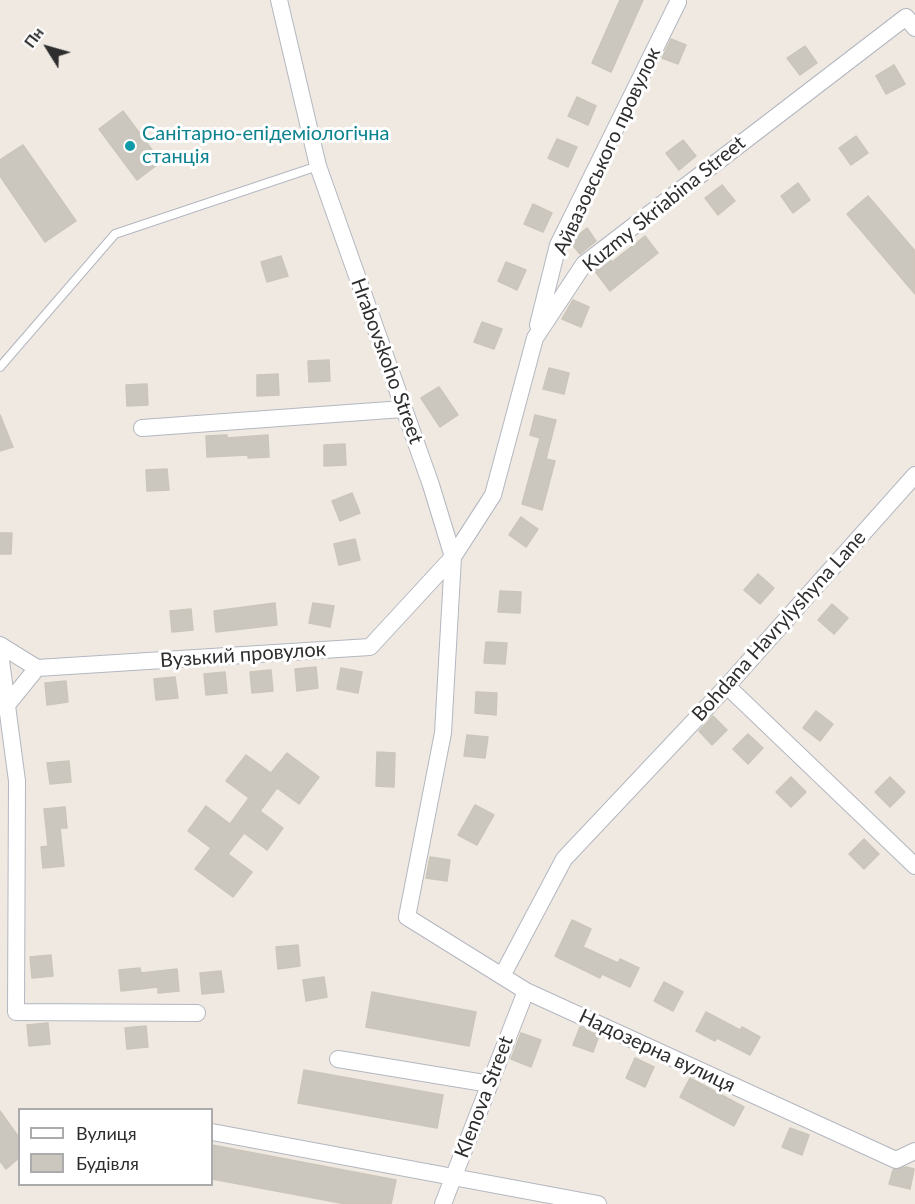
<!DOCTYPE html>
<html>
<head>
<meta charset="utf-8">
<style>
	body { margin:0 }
	#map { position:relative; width:915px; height:1204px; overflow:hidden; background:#efe9e1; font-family:Lato,sans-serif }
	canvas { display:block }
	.legend { position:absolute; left:18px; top:1108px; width:195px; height:78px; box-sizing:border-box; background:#fff; border:2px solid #ababab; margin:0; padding:8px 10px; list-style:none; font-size:18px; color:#2e2e2e }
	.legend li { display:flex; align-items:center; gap:12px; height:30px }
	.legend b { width:30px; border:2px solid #ababab }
	.north { position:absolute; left:18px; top:18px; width:60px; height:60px; -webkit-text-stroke:4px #fff; paint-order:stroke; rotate:307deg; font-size:16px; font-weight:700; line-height:24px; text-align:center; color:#2e2e2e }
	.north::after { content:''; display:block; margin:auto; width:21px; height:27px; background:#2e2e2e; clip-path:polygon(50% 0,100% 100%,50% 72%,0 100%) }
</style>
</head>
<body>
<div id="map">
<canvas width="915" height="1204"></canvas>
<ul class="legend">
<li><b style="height:8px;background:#fff"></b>Вулиця</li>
<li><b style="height:16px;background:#cbc7bf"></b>Будівля</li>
</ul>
<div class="north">Пн</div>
</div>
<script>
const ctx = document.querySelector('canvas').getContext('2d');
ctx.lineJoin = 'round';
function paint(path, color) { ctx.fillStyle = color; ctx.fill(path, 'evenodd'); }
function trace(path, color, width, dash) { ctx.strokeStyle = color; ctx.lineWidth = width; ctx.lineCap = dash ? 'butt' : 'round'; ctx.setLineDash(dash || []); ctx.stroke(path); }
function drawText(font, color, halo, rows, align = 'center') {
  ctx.font = font + ' Lato,sans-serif'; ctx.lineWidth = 6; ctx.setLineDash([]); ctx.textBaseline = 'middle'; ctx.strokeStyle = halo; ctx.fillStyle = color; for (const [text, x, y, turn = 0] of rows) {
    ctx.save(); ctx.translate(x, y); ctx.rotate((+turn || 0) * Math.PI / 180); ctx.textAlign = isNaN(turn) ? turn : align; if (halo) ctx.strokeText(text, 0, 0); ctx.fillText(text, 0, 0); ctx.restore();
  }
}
const building = new Path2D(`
	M620 0H643L611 72 592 63Z
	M671 39 686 45 678 64 662 58Z
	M805 46 817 63 800 75 787 58Z
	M894 65 905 84 886 94 876 76Z
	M577 97 596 106 588 125 568 116Z
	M123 111 161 162 137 180 99 129Z
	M856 136 868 153 851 165 839 148Z
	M557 139 577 147 568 167 548 158Z
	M683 140 696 156 679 170 666 153Z
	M23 145 76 221 45 242 0 176V160Z
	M798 183 810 200 793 213 781 196Z
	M722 185 735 201 718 215 705 198Z
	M868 196 915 251V294L847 214Z
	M533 204 552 213 543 232 524 224Z
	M587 228 596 241 580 254 571 243 573 239Z
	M645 236 658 253 610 291 594 270 609 258 612 262Z
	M281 256 288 276 267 282 261 262Z
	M506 262 526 270 517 290 498 281Z
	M573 300 589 307 581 327 562 319Z
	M482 322 502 329 494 349 474 342Z
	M329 360 330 381 309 382 308 361Z
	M549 368 569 373 564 394 543 389Z
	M278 374 279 395 257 396V375Z
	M147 384 148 405 127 406 126 385Z
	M439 387 458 415 440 427 421 398Z
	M0 415 13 447 0 451Z
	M535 415 556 420 546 459 555 461 542 510 522 504 540 438 530 435Z
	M227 435V438L268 435 269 457 248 458V455L207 457 206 436Z
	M345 444 346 465 324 466V445Z
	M167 469 169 490 147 491 146 470Z
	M352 493 360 513 340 521 332 501Z
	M521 517 538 529 526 547 509 535Z
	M0 533H12L11 554H0Z
	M355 539 360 560 339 565 334 544Z
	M758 574 774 588 760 604 744 590Z
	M500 591 521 592 520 613 498 612Z
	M275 603 277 625 216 632 214 611Z
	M313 603 334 606 330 627 309 623Z
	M832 604 848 618 834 634 818 620Z
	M191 609 193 630 172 632 170 611Z
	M486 642 507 643 505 664 484 663Z
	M316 667 318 688 297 691 295 669Z
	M341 668 362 672 358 693 337 689Z
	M271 670 273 691 252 693 250 672Z
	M225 672 227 693 206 695 204 674Z
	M175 677 178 698 156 700 154 679Z
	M66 681 68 702 47 705 45 683Z
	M476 692 497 693 496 715 475 713Z
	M816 711 833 724 820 741 803 728Z
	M713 716 727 730 712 745 699 731Z
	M748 734 763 748 748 764 733 749Z
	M467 735 488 737 485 758 464 756Z
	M377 752 395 753 394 787 376 786Z
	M287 753 319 777 299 804 277 788 260 811 283 828 267 850 244 833 228 854 252 872 233 897 195 869 211 848 188 831 206 806 230 824 249 798 226 781 246 755 271 773Z
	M69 761 71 782 50 784 47 763Z
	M791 777 806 792 791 807 776 792Z
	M890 777 905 792 890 807 875 792Z
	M475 805 494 815 477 845 458 835Z
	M65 807 67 828H60L64 866 43 868 41 847 48 846 44 809Z
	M864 839 879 854 864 869 849 854Z
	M430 857 450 860 447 881 426 878Z
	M572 920 591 929 583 947 618 963 620 959 639 968 630 987 602 974 600 978 555 956Z
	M298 945 300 966 278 969 276 947Z
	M51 955 53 976 32 978 30 957Z
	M140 968 141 973 177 969 179 991 158 993V987L121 991 119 970Z
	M221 971 224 992 202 994 200 973Z
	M324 977 327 997 306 1001 303 980Z
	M664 982 683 992 673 1011 654 1001Z
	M372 992 476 1012 469 1046 366 1027Z
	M706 1012 740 1030 742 1027 760 1037 750 1055 717 1038 715 1041 696 1031Z
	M48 1023 50 1044 29 1046 27 1025Z
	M146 1026 148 1047 127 1049 125 1028Z
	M580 1027 599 1036 593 1052 573 1045Z
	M521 1033 541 1040 531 1067 511 1059Z
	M635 1058 654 1067 645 1087 626 1078Z
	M304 1070 443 1095 437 1128 298 1103Z
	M690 1078 744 1107 734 1126 680 1097Z
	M0 1111 20 1139V1157L6 1169 0 1161Z
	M790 1128 809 1135 802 1155 782 1147Z
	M212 1145 396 1180 391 1204H346L212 1179Z
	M906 1167 914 1169 910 1189 889 1184 893 1170Z`);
const lane = new Path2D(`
	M0 367 115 234 318 166`);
const street = new Path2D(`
	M915 28 906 17 584 264 535 338 493 495 453 557 443 733 407 917 526 991 896 1160 915 1151
	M538 325 558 245 678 2
	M142 428 403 409
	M0 645 37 668 370 647 453 557 431 485 318 166 279 0
	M0 653 17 781 16 1012 197 1013
	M727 686 915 866
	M7 705 37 668
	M502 976 564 859 727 686 915 475
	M338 1059 490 1084
	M212 1132 598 1204
	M443 1204 526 991`);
const markers = [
	[130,146,6,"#0f9aa8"]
];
const cultureNames = [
	["Санітарно-епідеміологічна",142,134],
	["станція",142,157]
];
const streetNames = [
	["Айвазовського провулок",607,151,-65],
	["Kuzmy Skriabina Street",664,204,-39],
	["Hrabovskoho Street",387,361,70],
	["Bohdana Havrylyshyna Lane",779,626,-48],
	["Вузький провулок",243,655,-4],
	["Надозерна вулиця",657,1051,25],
	["Klenova Street",484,1097,-69]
];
paint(building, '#cbc7bf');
trace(building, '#cbc5ba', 1.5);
trace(lane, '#b4b7c1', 10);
trace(street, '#b4b7c1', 18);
trace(lane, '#fff', 8);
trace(street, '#fff', 16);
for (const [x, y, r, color] of markers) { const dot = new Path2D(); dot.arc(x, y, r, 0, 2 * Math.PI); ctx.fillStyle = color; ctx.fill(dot); trace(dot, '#fff', 2); }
drawText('20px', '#0d838f', '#fff', cultureNames, 'left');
drawText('20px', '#2e2e2e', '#fff', streetNames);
</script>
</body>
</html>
